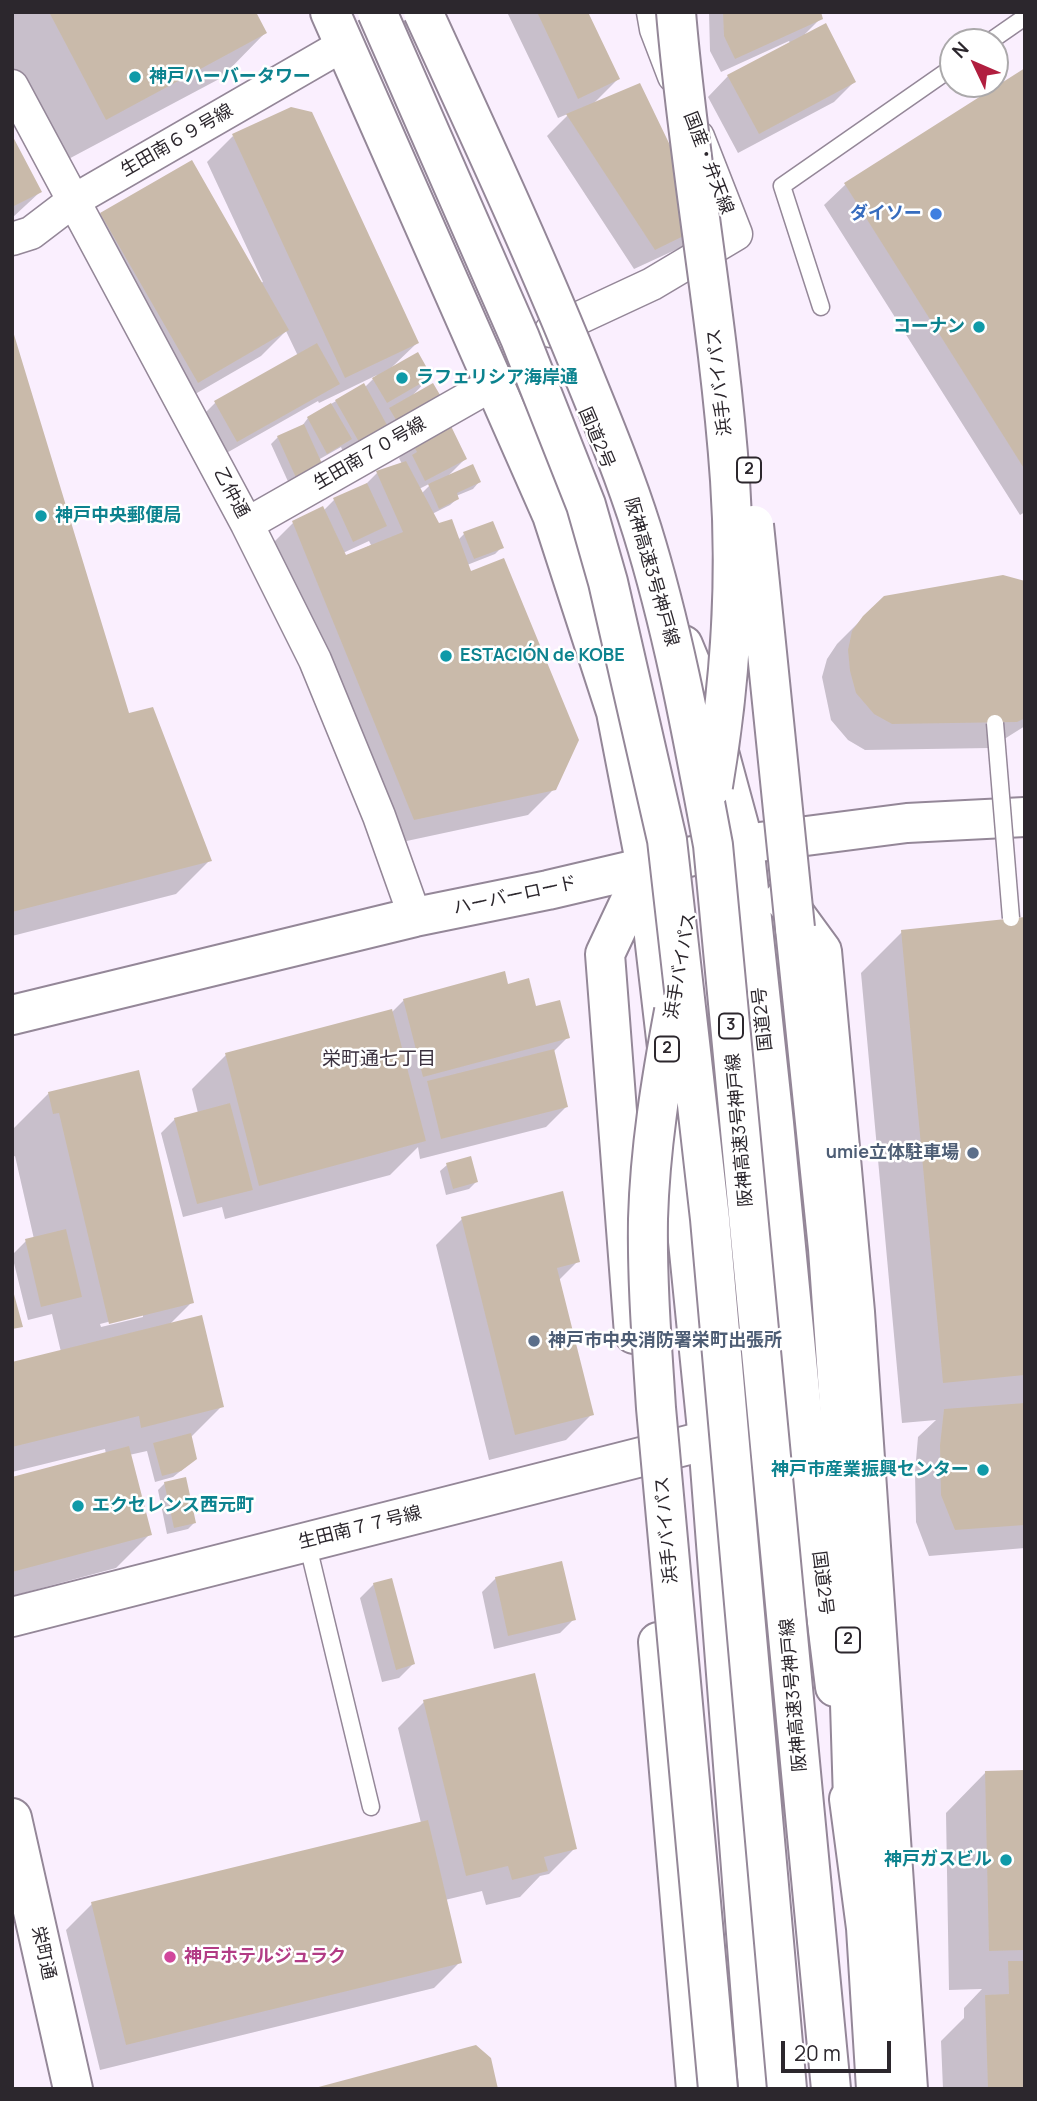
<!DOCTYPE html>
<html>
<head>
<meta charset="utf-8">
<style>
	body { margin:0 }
	#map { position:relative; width:1037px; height:2101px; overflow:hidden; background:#faeffe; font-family:Manrope,sans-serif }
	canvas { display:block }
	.frame { position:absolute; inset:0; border:14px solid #2c272d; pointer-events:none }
	.north { position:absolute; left:939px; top:28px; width:70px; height:70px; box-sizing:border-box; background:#fff; border:2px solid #aba9ab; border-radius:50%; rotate:314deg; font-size:19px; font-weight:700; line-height:28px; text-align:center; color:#2c272d }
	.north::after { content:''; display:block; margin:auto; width:24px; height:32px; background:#b11e3f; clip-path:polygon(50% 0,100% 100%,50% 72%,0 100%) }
	.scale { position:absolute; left:781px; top:2041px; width:110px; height:32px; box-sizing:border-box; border:4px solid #2c272d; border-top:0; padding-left:9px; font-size:21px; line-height:24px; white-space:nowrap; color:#2c272d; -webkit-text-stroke:5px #fff; paint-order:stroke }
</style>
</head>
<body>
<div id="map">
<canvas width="1037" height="2101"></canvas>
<div class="frame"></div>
<div class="north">N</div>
<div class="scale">20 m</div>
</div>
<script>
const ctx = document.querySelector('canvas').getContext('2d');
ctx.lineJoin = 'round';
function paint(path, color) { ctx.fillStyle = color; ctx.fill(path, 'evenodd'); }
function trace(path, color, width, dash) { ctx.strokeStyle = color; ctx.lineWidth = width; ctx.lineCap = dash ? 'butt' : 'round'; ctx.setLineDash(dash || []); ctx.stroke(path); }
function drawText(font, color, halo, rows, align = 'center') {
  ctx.font = font + ' Manrope,"Noto Sans JP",sans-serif'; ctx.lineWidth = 5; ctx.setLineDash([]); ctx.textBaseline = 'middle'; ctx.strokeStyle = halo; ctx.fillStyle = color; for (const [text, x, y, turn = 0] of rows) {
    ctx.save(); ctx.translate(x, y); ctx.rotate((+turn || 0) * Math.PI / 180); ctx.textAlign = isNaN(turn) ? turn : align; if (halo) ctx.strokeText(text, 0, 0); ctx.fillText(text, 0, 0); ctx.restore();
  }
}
const shadow = new Path2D(`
	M12 12H254L265 33 221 78 61 163 12 71Z
	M507 12H586L618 79 591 106 706 224 686 245 634 269 547 136 570 113 558 118Z
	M709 12H819L821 18 805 34 854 82 834 102 738 153 708 97 728 76 790 43 789 41 721 72 710 51Z
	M1025 70V512L1020 515 824 205 845 185Z
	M233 136 417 343 392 367 430 377 412 396 441 400 344 454 341 447 318 460 291 488 271 444 278 437 302 426 308 418 336 401 364 388 377 375 319 403 318 401 223 455 202 416 216 402 298 356 286 331 261 356 171 408 75 240 101 214 260 283 263 282 207 162Z
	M12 139 40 192 12 218Z
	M12 331 128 715 210 860 176 894 12 936Z
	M413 444 465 459 446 478 479 482 473 489 456 496 457 499 450 505 432 514 439 525 458 540 464 534 502 547 495 554 467 565 554 789 528 815 388 845 267 549 293 523 323 511 334 500 364 486 377 473 402 464 399 458ZM431 483V484L421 494 419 489ZM369 541 371 545 345 557 343 553Z
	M1025 582V726L990 748 865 750 848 740 831 720 822 677 827 659 837 644 864 617Z
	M1025 919V1548L929 1556 916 1522 915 1472 918 1437 936 1420 902 1423 861 973 902 932Z
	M507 986 568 1037 553 1052 566 1107 546 1127 420 1159 418 1147 390 1175 225 1219 222 1207 183 1217 161 1133 175 1119 198 1113 192 1089 226 1055 391 1013 404 1000Z
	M49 1093 192 1302 169 1325 222 1406 190 1438 188 1465 173 1477 155 1482 147 1451 129 1455 150 1534 116 1568 12 1596V1479L106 1454 105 1449 12 1472V1364L61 1352 52 1314 28 1320 12 1255 26 1241 34 1239 15 1156 12 1157V1130ZM143 1313V1317L101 1327 100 1324Z
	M447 1165 476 1182 469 1189 446 1195 440 1171Z
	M462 1219 578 1261 558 1281 592 1414 566 1440 489 1460 436 1245Z
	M165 1483 194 1523 188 1529 167 1534 158 1490Z
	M496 1578 574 1619 560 1633 494 1649 482 1592Z
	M374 1584 413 1664 399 1678 382 1682 360 1598Z
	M424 1702 575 1848 549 1874 540 1876 520 1897 486 1905 482 1891 445 1900 460 1962 434 1988 100 2070 66 1930 92 1904 421 1823 398 1728Z
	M1025 1771V2089H943L941 2041 964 2018V2008L982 1989 949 1990 946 1813 986 1772Z`);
const building = new Path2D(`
	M49 12H256L267 33 106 120Z
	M537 12H588L620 79 578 99Z
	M723 12H821L823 19 735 59 724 36Z
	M826 23 856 82 759 134 727 75Z
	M1025 68V470L844 183Z
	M640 83 708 224 655 250 566 114Z
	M291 107 312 112 419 343 345 378 232 134Z
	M12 135 42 192 12 207Z
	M192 160 289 330 198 383 100 213Z
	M12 328 129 713 153 707 212 861 12 912Z
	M317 343 340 384 237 442 214 401Z
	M418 352 432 377 387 403 372 378Z
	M364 383 387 425 359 442 335 400Z
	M433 383 443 400 399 425 389 408Z
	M331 403 352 439 327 454 307 417Z
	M304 424 325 470 298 482 277 436Z
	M450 424 467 459 425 481 412 455 417 452 412 443Z
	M406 461 439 523 452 519 471 571 504 558 579 740 556 790 414 820 292 521 323 506 346 555 403 532 376 471Z
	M473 464 481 482 457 493 459 499 439 509 428 484Z
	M367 483 387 526 353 542 333 498Z
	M493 521 504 548 474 559 463 532Z
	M1003 575 1025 581V718L1017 722 892 724 874 714 856 693 850 671 848 650 852 631 863 616 884 596Z
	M1025 917V1375L943 1383 901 930Z
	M505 971 508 984 529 978 536 1006 560 1000 570 1038 423 1077 403 999Z
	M392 1009 426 1141 259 1186 225 1053Z
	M554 1049 568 1107 441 1139 427 1081Z
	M139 1070 194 1303 109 1324 59 1113 53 1114 48 1092Z
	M230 1103 253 1190 197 1204 174 1118Z
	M471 1156 478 1182 453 1189 446 1163Z
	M563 1191 580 1262 557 1268 594 1415 515 1435 461 1217Z
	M66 1229 82 1297 41 1307 25 1239Z
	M12 1287 23 1327 12 1329Z
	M202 1315 224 1407 141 1428 139 1416 12 1447V1362Z
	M1025 1403V1525L955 1530 941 1495 940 1445 944 1409Z
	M191 1433 197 1459 181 1471 162 1476 153 1443Z
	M129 1446 152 1535 12 1572V1477Z
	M186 1477 196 1523 174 1528 164 1482Z
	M562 1561 576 1620 508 1636 495 1577Z
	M392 1578 415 1664 396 1670 373 1583Z
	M535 1673 577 1849 544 1857 548 1871 512 1880 508 1866 466 1876 423 1700Z
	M1025 1770V1950L989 1951 985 1771Z
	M428 1820 462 1963 126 2045 91 1902Z
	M1008 1961H1025V2089H988L985 1995 1009 1994Z
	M476 2045 491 2058 498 2089H311Z`);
const service = new Path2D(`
	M989 42 1025 17
	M821 307 782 186 953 67
	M307 1542 371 1807`);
const minor = new Path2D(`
	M653 12 656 29 674 76
	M12 86 247 524 315 660 379 816 415 917
	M12 239 31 233 73 201 345 44
	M551 331 652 284 736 234 698 137
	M247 524 493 384`);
const tertiary = new Path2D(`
	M12 1015 415 917 548 890 744 844 907 823 1025 817
	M12 1617 708 1440
	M12 1818 73 2089`);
const trunk = new Path2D(`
	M330 12 552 515 616 712 646 867 678 1142 708 1440 758 2089
	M683 645 703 693 744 844 774 1123 806 1453 835 1687
	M784 899 822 951 855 1312 908 2089
	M634 1334 605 954 646 867
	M658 1642 696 2089
	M849 1799 866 1928 876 2089`);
const motorway = new Path2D(`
	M795 928 828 1249 842 1448 854 1832`);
const serviceBridge = new Path2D(`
	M995 723 1011 918`);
const motorwayBridge = new Path2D(`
	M377 12 520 338 586 505 608 582 667 840 710 1219 787 2089
	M423 12C479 134 536 256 586 381 606 430 626 479 642 530 674 633 693 739 713 845L831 2089
	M676 12C689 169 719 323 730 480 737 581 730 686 713 786
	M754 525 795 928
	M674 1011C661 1080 650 1149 648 1219 647 1282 652 1345 656 1408L718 2089`);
const markers = [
	[135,77,7,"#0f9aa8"],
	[936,214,7,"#3f7fe0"],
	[979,327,7,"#0f9aa8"],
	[402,378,7,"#0f9aa8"],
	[41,516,7,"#0f9aa8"],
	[446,656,7,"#0f9aa8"],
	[973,1153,7,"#5c6f8a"],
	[534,1341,7,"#5c6f8a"],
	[983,1470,7,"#0f9aa8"],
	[78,1506,7,"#0f9aa8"],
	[1006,1860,7,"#0f9aa8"],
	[170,1957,7,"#d1479c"]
];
const shields = [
	[749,470,24],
	[731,1026,24],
	[667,1049,24],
	[848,1640,24]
];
const shieldNames = [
	["2",749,470],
	["3",731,1026],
	["2",667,1049],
	["2",848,1640]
];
const cultureNames = [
	["神戸ハーバータワー",149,77],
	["コーナン",965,327,"right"],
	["ラフェリシア海岸通",416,378],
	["神戸中央郵便局",55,516],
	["ESTACIÓN de KOBE",460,656],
	["神戸市産業振興センター",969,1470,"right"],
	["エクセレンス西元町",92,1506],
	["神戸ガスビル",992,1860,"right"]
];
const streetNames = [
	["生田南６９号線",177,141,-30],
	["国産・弁天線",708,163,69],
	["浜手バイパス",720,382,-96],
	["国道2号",596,438,67],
	["生田南７０号線",370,454,-30],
	["乙仲通",231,493,62],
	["阪神高速3号神戸線",651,572,74],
	["ハーバーロード",515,896,-12],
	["浜手バイパス",681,966,-80],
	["国道2号",763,1019,-96],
	["阪神高速3号神戸線",740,1130,-95],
	["生田南７７号線",360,1528,-14],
	["浜手バイパス",667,1530,-95],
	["国道2号",822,1583,83],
	["阪神高速3号神戸線",794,1695,-95],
	["栄町通",43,1953,77]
];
const shopNames = [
	["ダイソー",922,214]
];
const serviceNames = [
	["umie立体駐車場",959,1153],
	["神戸市中央消防署栄町出張所",548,1341,"left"]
];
const hotelNames = [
	["神戸ホテルジュラク",184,1957]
];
const neighbourhoodNames = [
	["栄町通七丁目",379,1060]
];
paint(shadow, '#0003');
paint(building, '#c9baaa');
trace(service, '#948798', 19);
trace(minor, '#948798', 35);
trace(tertiary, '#948798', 42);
trace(trunk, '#948798', 42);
trace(motorway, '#948798', 42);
trace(service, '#fff', 16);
trace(minor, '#fff', 32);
trace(tertiary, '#fff', 38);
trace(trunk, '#fff', 38);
trace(motorway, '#fff', 38);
trace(serviceBridge, '#948798', 19, []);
trace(motorwayBridge, '#948798', 42, []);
trace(serviceBridge, '#fff', 16);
trace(motorwayBridge, '#fff', 38);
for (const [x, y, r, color] of markers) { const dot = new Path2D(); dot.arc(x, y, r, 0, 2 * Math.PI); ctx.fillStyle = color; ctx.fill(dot); trace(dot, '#fff', 2.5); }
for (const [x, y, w] of shields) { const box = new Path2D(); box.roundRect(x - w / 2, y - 12.5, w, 25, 5); ctx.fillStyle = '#fff'; ctx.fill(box); trace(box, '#2c272d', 2); }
drawText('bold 16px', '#2c272d', null, shieldNames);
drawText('bold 18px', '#0d838f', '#fff', cultureNames, 'left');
drawText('18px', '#2c272d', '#fff', streetNames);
drawText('bold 18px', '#366cbe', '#fff', shopNames, 'right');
drawText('bold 18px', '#4e5e75', '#fff', serviceNames, 'right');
drawText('bold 18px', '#b23c85', '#fff', hotelNames, 'left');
drawText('19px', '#3b313f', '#fff', neighbourhoodNames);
</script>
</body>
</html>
